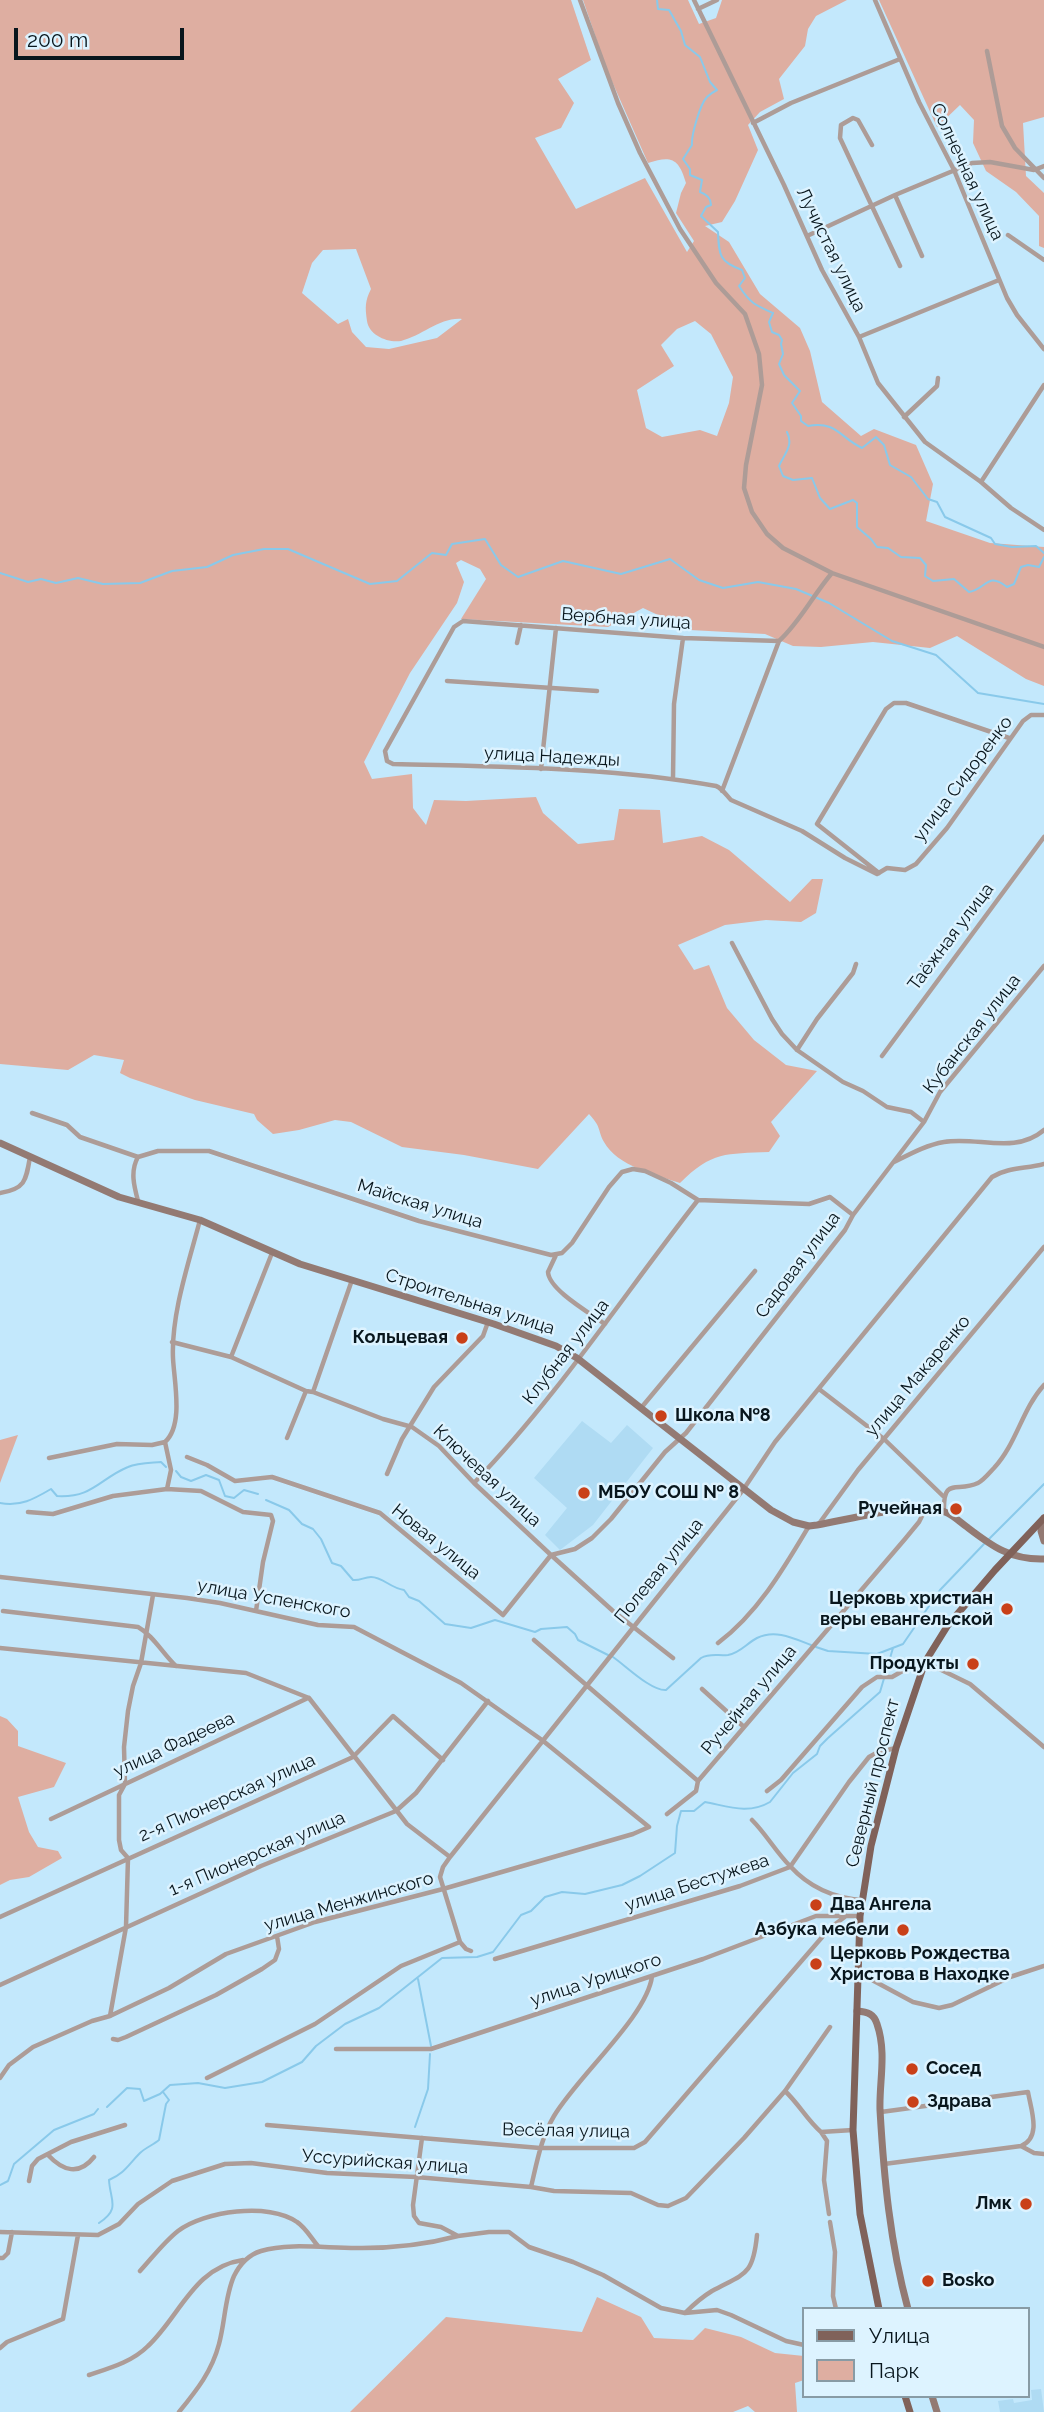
<!DOCTYPE html>
<html>
<head>
<meta charset="utf-8">
<style>
	body { margin:0 }
	#map { position:relative; width:1044px; height:2412px; overflow:hidden; background:#c3e8fc; font-family:Raleway,sans-serif }
	canvas { display:block }
	.legend { position:absolute; left:802px; top:2307px; width:228px; height:91px; box-sizing:border-box; background:#ddf3ff; border:2px solid #889ba5; margin:0; padding:9px 12px; list-style:none; font-size:21px; color:#08161d }
	.legend li { display:flex; align-items:center; gap:14px; height:35px }
	.legend b { width:35px; border:2px solid #889ba5 }
	.scale { position:absolute; left:14px; top:28px; width:170px; height:32px; box-sizing:border-box; border:4px solid #08161d; border-top:0; padding-left:9px; font-size:21px; line-height:24px; white-space:nowrap; color:#08161d; -webkit-text-stroke:5px #ddf3ff; paint-order:stroke }
</style>
</head>
<body>
<div id="map">
<canvas width="1044" height="2412"></canvas>
<ul class="legend">
<li><b style="height:9px;background:#80625a"></b>Улица</li>
<li><b style="height:19px;background:#deaea1"></b>Парк</li>
</ul>
<div class="scale">200 m</div>
</div>
<script>
const ctx = document.querySelector('canvas').getContext('2d');
ctx.lineJoin = 'round';
function paint(path, color) { ctx.fillStyle = color; ctx.fill(path, 'evenodd'); }
function trace(path, color, width, dash) { ctx.strokeStyle = color; ctx.lineWidth = width; ctx.lineCap = dash ? 'butt' : 'round'; ctx.setLineDash(dash || []); ctx.stroke(path); }
function drawText(font, color, halo, rows, align = 'center') {
  ctx.font = font + ' Raleway,sans-serif'; ctx.lineWidth = 5; ctx.setLineDash([]); ctx.textBaseline = 'middle'; ctx.strokeStyle = halo; ctx.fillStyle = color; for (const [text, x, y, turn = 0] of rows) {
    ctx.save(); ctx.translate(x, y); ctx.rotate((+turn || 0) * Math.PI / 180); ctx.textAlign = isNaN(turn) ? turn : align; if (halo) ctx.strokeText(text, 0, 0); ctx.fillText(text, 0, 0); ctx.restore();
  }
}
const built = new Path2D(`
	M582 1421 611 1443 627 1425 653 1448 593 1525 560 1550 545 1535 567 1508 534 1478Z
	M1041 2389 1044 2412H1000L998 2401 1013 2399 1014 2403 1032 2400 1031 2390Z`);
const green = new Path2D(`
	M0 0H571L591 60 558 79 574 103 561 128 535 138 576 209 645 178 687 252 694 241 676 213 681 193 686 183C679 159 672 155 648 163L607 70 583 0H688L699 24 716 18 722 0H847L816 16 808 29 805 46 779 79 784 99 760 112 748 125 758 150 735 201 722 222 705 226 729 242 760 294 800 328 810 351 822 402 861 436 874 429 916 445 933 484 926 521 990 543 1044 547V686L1026 679 957 636 930 648 873 642 821 647 793 646 765 634 690 630 643 608 608 627 461 619 486 579 480 569 461 560 456 563 464 582 457 603 410 673 364 762 372 779 412 774 413 808 426 825 434 800 466 801 536 797 543 813 578 844 614 840 619 809 660 810 663 843 702 836 729 850 790 902 812 879H823L816 913 801 922 766 920 725 925 678 945 694 970 709 965 727 1008 754 1040 786 1065 817 1071 771 1122 780 1136 769 1152C726 1154 712 1151 680 1183 656 1175 617 1166 604 1142 597 1129 602 1128 589 1114L538 1169 464 1155 402 1147 351 1122 335 1120 299 1130 273 1134 257 1120 254 1114 195 1100 130 1078 120 1073 124 1060 94 1055 68 1070 0 1064ZM356 249 371 289C365 301 365 307 367 321 369 335 387 343 401 341 422 336 440 317 462 319L437 338 389 349 366 347 352 332 348 319 338 324 302 293 312 263 323 250ZM695 321 711 334 733 377 729 403 717 436 700 430 662 437 646 428 637 390 674 366 661 345 677 329Z
	M879 0H1044V117L1023 123 1026 176 1044 193V248L1039 246V216L1016 192 986 171 973 143 974 120 960 105 937 127Z
	M18 1435 0 1483V1440Z
	M0 1716 7 1719 18 1731V1746L66 1763 54 1787 18 1797 29 1832 38 1847 58 1851 62 1858 29 1877 10 1880 0 1885Z
	M597 2297 641 2317 654 2338 693 2340 705 2328 741 2337 775 2353 804 2356V2380L795 2383 797 2412H755L748 2406 733 2412H350L446 2317 582 2332Z`);
const stream = new Path2D(`
	M657 0 658 9 669 10 681 31 685 45 700 57 710 82 717 90C713 92 710 94 707 97 700 104 691 136 692 145L683 159 690 169V175L702 180 700 192C706 194 711 197 711 205L706 207 701 216 718 232C719 255 719 262 742 270L745 278 739 286C750 303 755 305 773 313L769 322 772 332 779 335 782 340 781 344 783 354 779 364 784 375 800 391 792 403 801 416V421L808 426C837 421 839 437 862 448L876 437 884 445 890 465 911 477 928 499 937 502 945 517 991 538 995 544 1012 547 1036 546 1044 553
	M787 432C794 446 784 454 779 466L783 476 793 480 812 478 820 498 830 509 853 500 857 503V527L871 539 877 547 888 548 901 557 920 558 926 565 925 576 933 581 954 579 969 592C987 589 987 571 1007 587L1014 584 1021 567 1028 565 1039 567 1044 557
	M0 573 28 582 41 579 56 583 78 578 103 584 140 583 172 571 207 567 233 555 264 549H288L370 584 397 581 432 553 446 555 452 544 485 539 501 565 518 577 563 561 621 574 670 559 699 580 723 588 758 582 796 589 829 603 892 641 936 655 978 693 1044 704
	M176 1471 181 1477 191 1481 206 1475 219 1480 225 1496 234 1498 244 1490 258 1494
	M266 1500 289 1510 302 1524 313 1529 321 1539 332 1563 341 1566 353 1580C360 1581 364 1577 371 1577 383 1577 390 1588 404 1590L409 1597 419 1601 445 1624 471 1628 495 1620 535 1632 541 1629 567 1627 575 1634 578 1640 608 1655
	M0 1503C20 1507 34 1499 51 1489L57 1496C93 1498 99 1479 128 1467 137 1463 150 1463 161 1462L166 1467
	M988 1540 1044 1484
	M816 1647 828 1651 877 1654 903 1644 940 1590 984 1544
	M613 1657C626 1666 651 1691 666 1690L701 1658C710 1653 718 1656 728 1655 740 1653 747 1643 757 1638 775 1629 793 1638 811 1645
	M418 1979 431 2046
	M107 2107 127 2088 140 2089 144 2101 160 2094 170 2085 198 2083 225 2088 262 2082 302 2062 316 2046 345 2024 379 2008 442 1958 477 1957 493 1952 521 1915 531 1911 545 1897 562 1892 585 1894 622 1885 640 1876 675 1853 677 1826 681 1811H694L705 1802C727 1806 748 1815 770 1802L793 1773 817 1754 820 1746 828 1738 880 1692 893 1648
	M415 2127 428 2089 430 2054
	M0 2185 8 2181 14 2164 54 2130 94 2114 98 2109
	M99 2223C121 2209 110 2200 109 2180 125 2173 128 2165 140 2153 145 2148 153 2145 159 2140L166 2104 169 2100 163 2092`);
const street = new Path2D(`
	M580 0 618 103 640 153 680 229 716 283 745 314 759 354 762 385 746 465 744 488 752 512 767 534 783 548 832 573 1044 647
	M694 0 784 185 822 270 859 337 878 383 925 442 981 482 1011 508 1044 530
	M875 0 919 102 954 170 1007 298 1017 315 1044 349
	M698 9 717 0
	M987 51 1002 126 1015 148 1044 178
	M753 123 791 103 900 59
	M872 145 858 120 853 118 841 125 840 138 900 266
	M895 195 922 256
	M1008 235 1044 260
	M807 236 895 195 972 163 990 162 1034 170 1044 166
	M859 337 999 280
	M904 417 937 386 938 378
	M981 482 1044 385
	M779 641C800 622 813 595 832 573
	M517 643 521 625
	M447 681 597 691
	M541 769 556 628
	M673 778 674 704 683 638
	M722 791 779 641 683 638 463 621 454 627 385 751 387 761 393 764C501 767 610 767 716 786 722 788 727 796 731 800L802 831 845 858 877 874 887 868 905 870 916 864 947 828 1023 721 1031 715H1044
	M879 873 817 824 886 709 894 703H906L1009 738
	M732 943 772 1019 782 1034 797 1050 843 1082 863 1091 887 1107 911 1112 924 1122
	M797 1050 817 1019 853 973 856 964
	M882 1056 1044 837
	M32 1113 67 1125 80 1137 138 1157
	M894 1162C910 1154 926 1145 944 1142 977 1136 1015 1155 1044 1130
	M0 1193C25 1189 26 1181 30 1157
	M698 1200 809 1204 830 1197 853 1215
	M138 1201C134 1186 130 1171 138 1157L158 1151H209L419 1221 551 1255 562 1253 572 1243 609 1187 622 1172 633 1169 645 1171 671 1183 698 1200
	M556 1255 548 1272C549 1290 590 1313 605 1324
	M172 1342 231 1357 306 1391 313 1392 383 1419 412 1427 439 1446 474 1483 551 1555 613 1611 673 1658
	M231 1357 272 1253
	M819 1389 884 1439 943 1496
	M313 1392 352 1280
	M641 1408 755 1271
	M287 1438 306 1391
	M165 1442C184 1425 174 1381 173 1358 171 1314 189 1262 200 1220
	M165 1442 171 1470 167 1489
	M187 1457 207 1465 235 1481 272 1477 380 1513 503 1615 551 1555 575 1549 592 1538 611 1519 665 1452 686 1433 845 1230 853 1215 924 1122 940 1092 1044 966
	M49 1458 117 1444 152 1445 165 1442
	M387 1474 402 1439 434 1387 483 1336 488 1322
	M474 1483C558 1396 624 1294 698 1200
	M944 1511C943 1476 957 1493 978 1483 984 1480 990 1472 994 1468 1017 1443 1022 1409 1044 1385
	M28 1512 53 1514 113 1496 167 1489 201 1491 243 1512 271 1515 273 1521 263 1562 256 1611
	M818 1525 858 1470 1044 1247
	M0 1577 187 1598 220 1603 318 1625 354 1627 461 1683 542 1740 649 1827 633 1834 443 1889 315 1922 226 1954 169 1988 110 2016 92 2021 33 2047 9 2065 0 2078
	M3 1611 138 1627C153 1635 163 1654 176 1666
	M534 1640 698 1781
	M718 1643C758 1613 784 1568 809 1526
	M0 1648 246 1673 309 1698
	M702 1689 744 1727
	M309 1698 407 1824 450 1857
	M698 1781 905 1539 919 1522 926 1508
	M767 1791 781 1780 862 1687 877 1677H892L913 1665 925 1662 970 1684 1044 1747
	M667 1814 696 1791 698 1781
	M51 1819 308 1698
	M752 1820C766 1834 776 1852 790 1866 809 1887 834 1898 862 1900
	M0 1917 353 1757 393 1716 443 1760
	M460 1942 440 1877 443 1867 450 1857 743 1490 775 1442 992 1177C1008 1167 1026 1169 1044 1164
	M495 1959 740 1886 790 1867 849 1782 869 1757 878 1752 896 1748
	M859 1973 913 2002 939 2008 952 2005 1010 1977 1044 1966
	M0 1985 261 1866 396 1811 416 1793 488 1701
	M110 2016 126 1927 128 1858 121 1850 119 1840V1795L125 1784 124 1747 128 1711 133 1686 141 1663 153 1595
	M113 2039 118 2040 126 2037 216 1995 262 1969 275 1960 279 1949 277 1936
	M336 2049H431L703 1959 816 1916H860
	M207 2078 315 2024 401 1966 460 1942 466 1949 471 1951
	M785 2091C799 2104 807 2120 821 2132L853 2130
	M881 2112 1028 2092C1031 2110 1042 2137 1021 2146
	M267 2125 540 2148H634L645 2142 830 1928 846 1916
	M821 2132 827 2141 824 2180 829 2214
	M422 2138 413 2205 414 2216 419 2223 441 2227 458 2236 489 2232H509L529 2247 573 2262 603 2275 661 2308 685 2313 717 2310 731 2315 786 2341 804 2345
	M48 2155C63 2171 79 2176 94 2157
	M884 2164 1021 2146 1034 2153 1044 2154
	M29 2181 32 2166 38 2159 71 2142 125 2125
	M531 2187C537 2162 541 2138 554 2116 577 2077 648 2015 652 1976
	M830 2222 835 2252 833 2296 836 2309
	M0 2232 98 2235 119 2224 138 2204 172 2181 225 2164 251 2163 327 2173 416 2177 531 2187 554 2191 631 2193 658 2205 668 2206 686 2198 744 2138 785 2091 830 2027
	M0 2258H3L8 2253 12 2232
	M140 2271C152 2258 164 2242 178 2231 204 2211 269 2202 297 2222 305 2227 312 2239 318 2246
	M685 2313C693 2305 702 2297 712 2291 745 2273 753 2276 757 2235
	M0 2348 7 2342 63 2319 78 2235
	M89 2375C110 2368 132 2362 148 2346 180 2316 194 2267 243 2260
	M179 2412C197 2390 212 2371 219 2344 225 2322 225 2296 234 2276 240 2264 248 2255 261 2251 290 2242 331 2249 362 2248 393 2248 428 2244 458 2236`);
const secondary = new Path2D(`
	M0 1143 119 1197 200 1220 300 1264 494 1324 556 1346 577 1358 771 1510 793 1522 809 1526 817 1525C848 1520 917 1500 945 1512 953 1515 960 1522 967 1527 992 1546 1010 1560 1044 1559
	M1044 1518 1041 1531 1044 1541
	M857 2011C868 2012 874 2014 877 2024 887 2053 879 2082 880 2110 884 2178 890 2243 908 2309
	M932 2396 937 2412`);
const primary = new Path2D(`
	M879 2309 860 2214 853 2130 860 1916 871 1846 896 1748 925 1662 948 1625 995 1570 1044 1518
	M905 2396 910 2412`);
const markers = [
	[462,1338,7,"#c94018"],
	[661,1416,7,"#c94018"],
	[584,1493,7,"#c94018"],
	[956,1509,7,"#c94018"],
	[1007,1609,7,"#c94018"],
	[973,1664,7,"#c94018"],
	[816,1905,7,"#c94018"],
	[903,1930,7,"#c94018"],
	[816,1964,7,"#c94018"],
	[912,2069,7,"#c94018"],
	[913,2102,7,"#c94018"],
	[1026,2204,7,"#c94018"],
	[928,2281,7,"#c94018"]
];
const streetNames = [
	["Солнечная улица",967,172,65],
	["Лучистая улица",831,250,64],
	["Вербная улица",626,619,4],
	["улица Надежды",552,757,3],
	["улица Сидоренко",963,779,-53],
	["Таёжная улица",951,937,-53],
	["Кубанская улица",972,1034,-52],
	["Майская улица",420,1204,17],
	["Садовая улица",798,1265,-53],
	["Строительная улица",470,1302,18],
	["Клубная улица",566,1352,-52],
	["улица Макаренко",918,1376,-50],
	["Ключевая улица",487,1476,43],
	["Новая улица",436,1542,39],
	["Полевая улица",659,1571,-51],
	["улица Успенского",274,1599,10],
	["Ручейная улица",749,1700,-50],
	["улица Фадеева",174,1745,-25],
	["Северный проспект",873,1783,-76],
	["2-я Пионерская улица",227,1798,-24],
	["1-я Пионерская улица",257,1854,-23],
	["улица Бестужева",697,1883,-18],
	["улица Менжинского",349,1902,-16],
	["улица Урицкого",596,1980,-18],
	["Весёлая улица",566,2131,1],
	["Уссурийская улица",385,2162,4]
];
const poiNames = [
	["Кольцевая",448,1338,"right"],
	["Школа №8",675,1416],
	["МБОУ СОШ № 8",598,1493],
	["Ручейная",942,1509,"right"],
	["Церковь христиан",993,1599,"right"],
	["веры евангельской",993,1620,"right"],
	["Продукты",959,1664,"right"],
	["Два Ангела",830,1905],
	["Азбука мебели",889,1930,"right"],
	["Церковь Рождества",830,1954],
	["Христова в Находке",830,1975],
	["Сосед",926,2069],
	["Здрава",927,2102],
	["Лмк",1012,2204,"right"],
	["Bosko",942,2281]
];
paint(built, '#afdbf3');
paint(green, '#deaea1');
trace(stream, '#89c9ea', 2);
trace(street, '#ad9c97', 4.5);
trace(secondary, '#937a73', 7);
trace(primary, '#80625a', 7);
for (const [x, y, r, color] of markers) { const dot = new Path2D(); dot.arc(x, y, r, 0, 2 * Math.PI); ctx.fillStyle = color; ctx.fill(dot); trace(dot, '#ddf3ff', 2.5); }
drawText('18px', '#08161d', '#ddf3ff', streetNames);
drawText('bold 18px', '#08161d', '#ddf3ff', poiNames, 'left');
</script>
</body>
</html>
